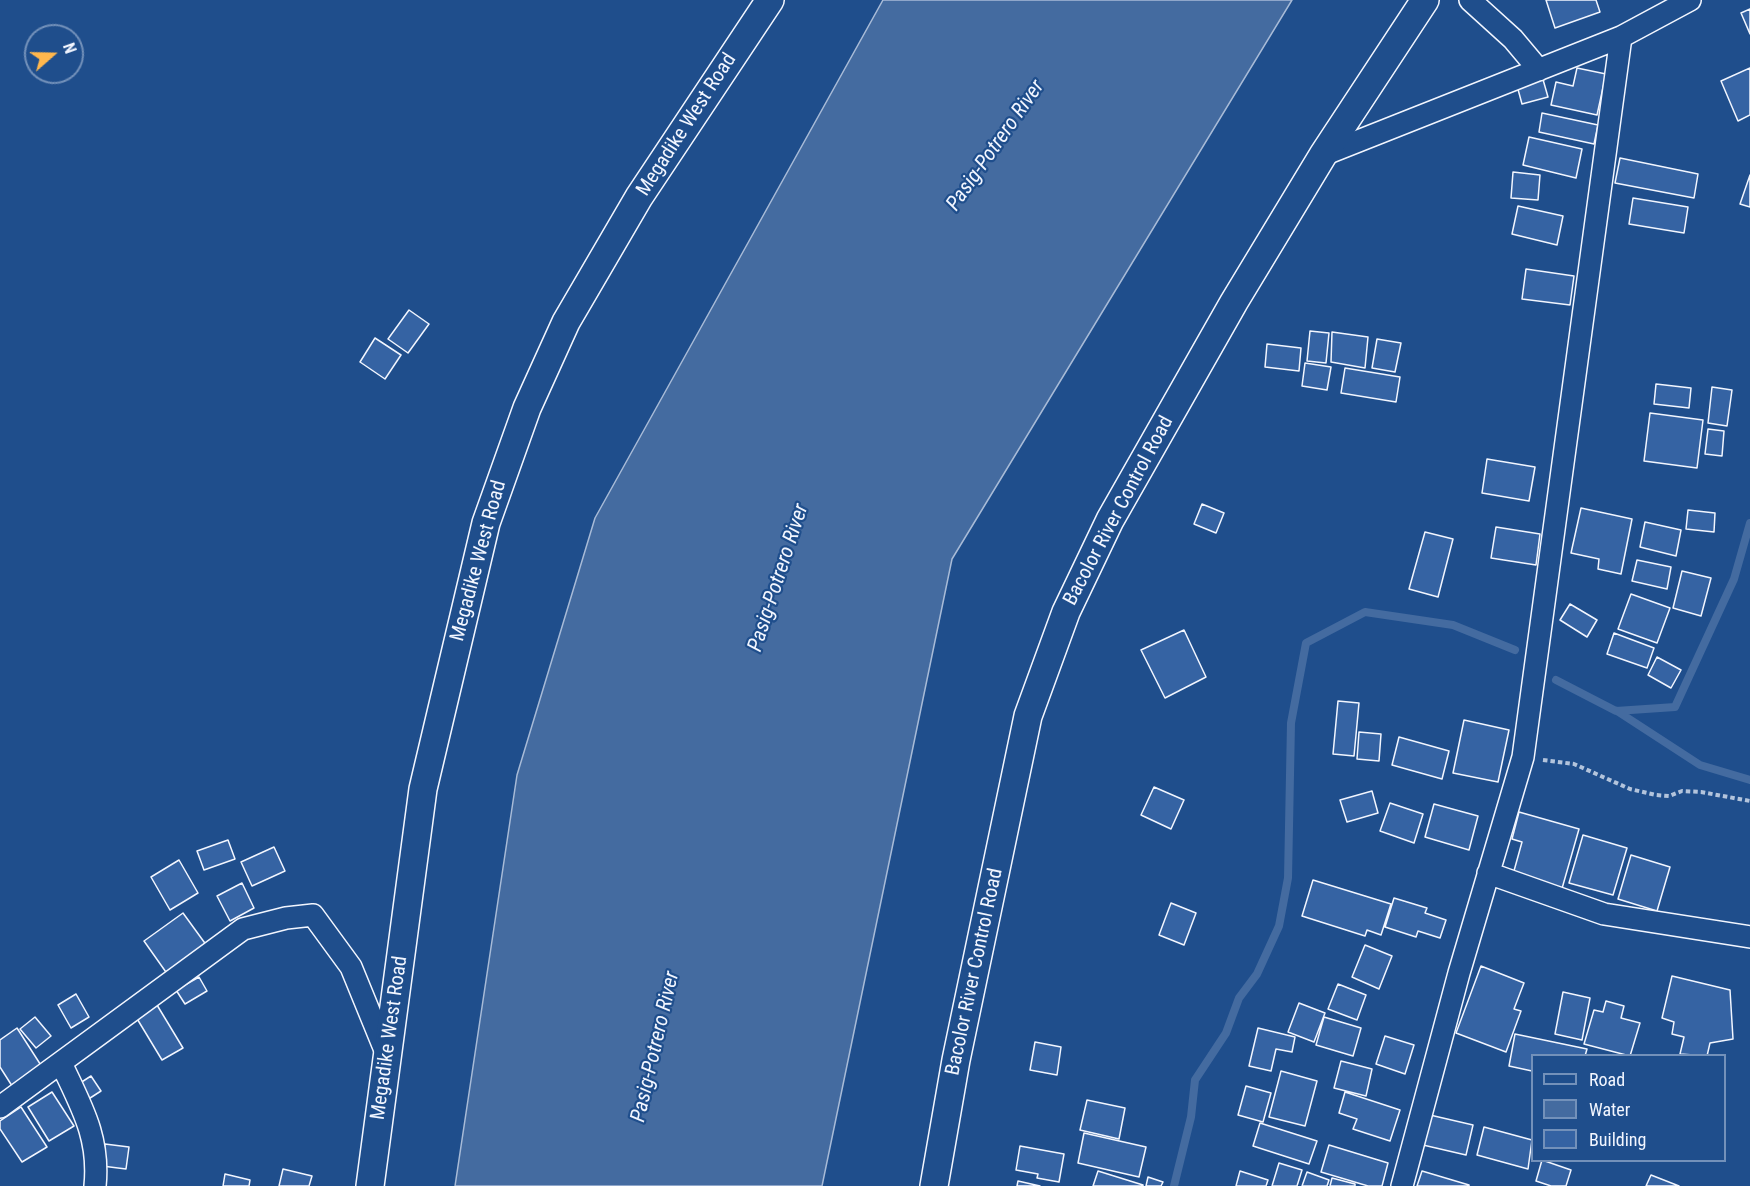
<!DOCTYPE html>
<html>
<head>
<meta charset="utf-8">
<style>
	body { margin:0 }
	#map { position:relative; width:1750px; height:1186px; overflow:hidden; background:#1f4e8c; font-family:"Roboto Condensed",sans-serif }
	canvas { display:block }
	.legend { position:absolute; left:1531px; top:1054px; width:195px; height:108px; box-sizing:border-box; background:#1f4e8c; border:2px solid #7391ba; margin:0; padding:8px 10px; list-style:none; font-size:18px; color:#f2f6ff }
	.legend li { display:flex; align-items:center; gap:12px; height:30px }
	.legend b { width:30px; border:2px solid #7391ba }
	.north { position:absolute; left:24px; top:24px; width:60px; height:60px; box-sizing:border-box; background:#1f4e8c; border:2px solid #7391ba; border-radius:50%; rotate:70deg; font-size:16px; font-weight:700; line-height:24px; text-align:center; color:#f2f6ff }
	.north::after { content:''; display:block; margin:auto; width:21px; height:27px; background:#ffb74d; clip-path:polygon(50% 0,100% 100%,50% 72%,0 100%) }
</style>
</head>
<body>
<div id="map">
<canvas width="1750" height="1186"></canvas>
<ul class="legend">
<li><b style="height:8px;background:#1f4e8c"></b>Road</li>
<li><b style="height:16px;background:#446ba0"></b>Water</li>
<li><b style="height:16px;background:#3563a3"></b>Building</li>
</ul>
<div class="north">N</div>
</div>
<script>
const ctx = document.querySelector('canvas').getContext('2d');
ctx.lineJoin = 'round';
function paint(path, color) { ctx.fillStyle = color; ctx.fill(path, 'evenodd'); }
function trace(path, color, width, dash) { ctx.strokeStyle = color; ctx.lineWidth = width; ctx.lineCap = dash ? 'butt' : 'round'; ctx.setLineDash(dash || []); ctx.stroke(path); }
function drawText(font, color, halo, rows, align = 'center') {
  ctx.font = font + ' "Roboto Condensed",sans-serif'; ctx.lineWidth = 4.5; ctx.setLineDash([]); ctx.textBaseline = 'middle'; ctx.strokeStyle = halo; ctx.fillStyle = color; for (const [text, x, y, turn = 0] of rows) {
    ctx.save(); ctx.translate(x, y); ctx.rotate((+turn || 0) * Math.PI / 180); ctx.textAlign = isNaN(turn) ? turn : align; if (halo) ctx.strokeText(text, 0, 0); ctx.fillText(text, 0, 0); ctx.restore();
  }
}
const water = new Path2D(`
	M883 0H1292L952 559 822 1186H455L517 775 595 518Z`);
const stream = new Path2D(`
	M1556 680 1616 711 1675 707 1734 579 1750 523
	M1617 711 1700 765 1750 780
	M1174 1186 1191 1117 1195 1080 1226 1033 1239 998 1257 974 1279 926 1288 878 1291 723 1306 643 1365 612 1453 625 1515 650`);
const building = new Path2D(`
	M1546 0H1596L1600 12 1555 28Z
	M1750 9V34L1741 13Z
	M1577 68 1606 74 1597 115 1551 105 1556 82 1573 86Z
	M1750 68V115L1738 121 1721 81Z
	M1542 76 1548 97 1522 104 1516 82Z
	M1542 113 1598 125 1594 144 1539 132Z
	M1529 137 1582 149 1576 178 1523 165Z
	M1620 158 1698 174 1694 198 1615 183Z
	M1513 172 1540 175 1538 200 1511 198Z
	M1750 175V207L1740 204Z
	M1633 198 1688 207 1684 233 1629 224Z
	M1518 206 1563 216 1557 245 1512 234Z
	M1526 269 1574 276 1570 305 1522 299Z
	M409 310 429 324 408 353 388 339Z
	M1310 331 1329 333 1326 363 1307 361Z
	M1332 332 1368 337 1365 368 1331 362Z
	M375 338 401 355 385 379 360 362Z
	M1377 339 1401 343 1395 372 1372 368Z
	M1267 344 1301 348 1299 371 1265 367Z
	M1305 363 1331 367 1327 390 1302 386Z
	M1345 368 1400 377 1396 402 1341 393Z
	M1656 384 1691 388 1689 408 1654 404Z
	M1712 387 1732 390 1727 426 1708 423Z
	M1650 413 1703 420 1697 468 1644 461Z
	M1708 429 1724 431 1722 456 1705 454Z
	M1487 459 1535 467 1529 501 1482 493Z
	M1202 504 1224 513 1216 533 1194 524Z
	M1581 508 1632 519 1621 574 1598 569 1599 559 1571 553Z
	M1688 510 1715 513 1714 532 1686 529Z
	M1645 522 1681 530 1676 556 1640 547Z
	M1496 527 1540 534 1536 565 1491 558Z
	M1425 532 1453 539 1438 597 1409 589Z
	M1637 560 1671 567 1667 589 1632 581Z
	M1682 571 1711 578 1701 616 1673 608Z
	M1631 594 1670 608 1657 643 1618 629Z
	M1570 604 1597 620 1587 637 1560 620Z
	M1184 630 1206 677 1165 698 1141 650Z
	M1614 633 1654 648 1647 668 1607 654Z
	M1657 657 1681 670 1671 688 1648 675Z
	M1338 701 1359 703 1354 756 1333 754Z
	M1464 720 1509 730 1498 782 1453 773Z
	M1359 732 1381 734 1379 761 1357 759Z
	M1399 737 1449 751 1442 779 1392 765Z
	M1154 787 1184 800 1171 829 1141 815Z
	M1372 791 1378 813 1347 822 1340 800Z
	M1390 803 1423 814 1414 843 1380 831Z
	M1434 804 1478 816 1469 850 1425 837Z
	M1519 812 1579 829 1561 892 1512 878 1522 842 1512 839Z
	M1583 835 1627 848 1613 895 1569 883Z
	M228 840 235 859 204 870 197 851Z
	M274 847 285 871 252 886 241 862Z
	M1631 855 1670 867 1657 911 1618 899Z
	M179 860 198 893 170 910 151 877Z
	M1313 880 1391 904 1381 935 1367 930 1365 936 1302 916Z
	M242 883 254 908 230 921 217 896Z
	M1394 898 1427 908 1425 913 1446 920 1440 938 1418 931 1416 937 1385 927Z
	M1171 903 1196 913 1184 945 1159 935Z
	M183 913 207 946 168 975 144 941Z
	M1365 945 1392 956 1379 989 1352 977Z
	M1481 966 1524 983 1514 1009 1521 1011 1506 1052 1456 1033Z
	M1672 976 1730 990 1733 1039 1710 1043 1707 1056 1680 1054 1684 1037 1672 1034 1674 1022 1662 1018Z
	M199 977 207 991 185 1004 176 990Z
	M1338 984 1366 995 1357 1020 1328 1009Z
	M1563 992 1590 998 1582 1040 1555 1034Z
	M76 994 89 1017 71 1028 58 1005Z
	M1606 1001 1624 1006 1621 1018 1640 1023 1630 1056 1584 1044 1594 1010 1603 1012Z
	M1299 1003 1325 1013 1314 1042 1288 1032Z
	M157 1005 183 1048 162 1060 136 1017Z
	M35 1017 51 1036 36 1048 20 1029Z
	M1324 1017 1361 1028 1353 1056 1316 1045Z
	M17 1028 44 1070 14 1089 0 1067V1040Z
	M1258 1028 1295 1037 1292 1052 1276 1049 1271 1071 1249 1066Z
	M1515 1034 1587 1049 1585 1056H1532V1071L1509 1066Z
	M1385 1036 1414 1045 1405 1074 1376 1064Z
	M1035 1042 1061 1047 1057 1075 1030 1070Z
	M1341 1061 1372 1069 1366 1096 1334 1088Z
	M1281 1071 1317 1081 1305 1126 1269 1117Z
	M91 1076 101 1091 87 1100 77 1085Z
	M1246 1086 1271 1093 1263 1122 1238 1115Z
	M52 1092 74 1126 49 1141 28 1107Z
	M1345 1092 1400 1110 1390 1141 1353 1129 1357 1119 1339 1113Z
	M1087 1100 1125 1108 1119 1139 1080 1130Z
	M21 1107 47 1147 22 1162 0 1129V1121Z
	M1430 1115 1473 1125 1466 1155 1423 1145Z
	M1260 1123 1317 1141 1309 1164 1253 1146Z
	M1484 1127 1532 1140 1528 1169 1477 1155Z
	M1084 1133 1146 1147 1139 1177 1078 1163Z
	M105 1144 129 1147 126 1169 102 1166Z
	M1329 1145 1388 1163 1382 1186H1368L1321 1172Z
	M1020 1146 1064 1154 1059 1182 1037 1178 1038 1174 1016 1170Z
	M1542 1160 1571 1170 1566 1186H1551L1536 1181Z
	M1279 1163 1302 1170 1297 1186H1272Z
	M283 1169 312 1176 309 1186H279Z
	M1098 1171 1143 1185V1186H1093Z
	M1240 1171 1268 1180 1266 1186H1236Z
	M1422 1171 1469 1185V1186H1417Z
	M1307 1172 1329 1180 1327 1186H1302Z
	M225 1174 250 1180 249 1186H223Z
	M1651 1175 1679 1186H1646Z
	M1148 1177 1163 1182 1161 1186H1146Z
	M1332 1178 1355 1184V1186H1330Z
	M1018 1181 1040 1186H1017Z`);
const path = new Path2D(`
	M1543 760 1574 764 1630 789 1656 795 1669 796 1682 791 1701 792 1750 801`);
const minor = new Path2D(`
	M1470 0 1513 39 1539 70
	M1323 155 1621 37 1690 0
	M1488 873 1604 914 1750 937
	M61 1063C81 1106 100 1137 95 1186
	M0 1107 243 929 286 918 313 915 351 967 387 1055
	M1402 1186 1459 973 1523 757 1621 37`);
const tertiary = new Path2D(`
	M370 1186 423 789 486 523 527 408 566 322 639 197 770 0
	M934 1186 956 1060 1028 716 1066 612 1110 520 1234 302 1323 155 1425 0`);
const streetNames = [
	["Megadike West Road",687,125,-57],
	["Bacolor River Control Road",1119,511,-62],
	["Megadike West Road",479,561,-75],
	["Bacolor River Control Road",975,972,-78],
	["Megadike West Road",390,1038,-82]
];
const waterNames = [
	["Pasig-Potrero River",996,146,-55],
	["Pasig-Potrero River",779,578,-72],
	["Pasig-Potrero River",656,1047,-77]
];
paint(water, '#446ba0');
trace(water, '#a8bbd7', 1.5);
trace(stream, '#446ba0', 8);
paint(building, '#3563a3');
trace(building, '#f2f6ff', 1.5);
trace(minor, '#f2f6ff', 24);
trace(tertiary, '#f2f6ff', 30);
trace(path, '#b3c4dc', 4, [4.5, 3]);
trace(minor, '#1f4e8c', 21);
trace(tertiary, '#1f4e8c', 27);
drawText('20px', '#f2f6ff', '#1f4e8c', streetNames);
drawText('italic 21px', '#f2f6ff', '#1f4e8c', waterNames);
</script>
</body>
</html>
